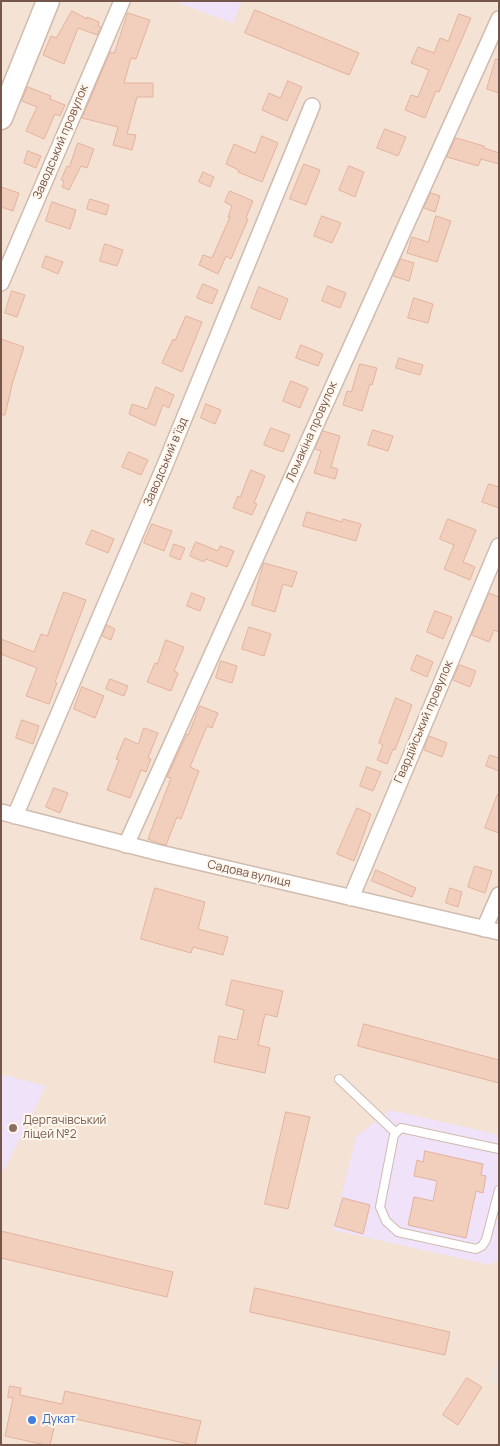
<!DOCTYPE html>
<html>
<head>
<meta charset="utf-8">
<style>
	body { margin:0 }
	#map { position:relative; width:500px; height:1446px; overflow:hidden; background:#fcf2e5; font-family:Manrope,sans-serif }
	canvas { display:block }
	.frame { position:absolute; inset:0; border:2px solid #75564a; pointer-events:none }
</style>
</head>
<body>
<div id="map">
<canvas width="500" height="1446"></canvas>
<div class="frame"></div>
</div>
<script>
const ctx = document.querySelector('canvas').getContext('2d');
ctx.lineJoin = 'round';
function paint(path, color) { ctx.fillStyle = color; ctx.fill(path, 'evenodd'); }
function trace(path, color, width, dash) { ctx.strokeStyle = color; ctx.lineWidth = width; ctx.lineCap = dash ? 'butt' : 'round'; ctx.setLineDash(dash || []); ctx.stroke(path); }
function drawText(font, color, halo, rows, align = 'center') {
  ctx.font = font + ' Manrope,sans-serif'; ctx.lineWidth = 4; ctx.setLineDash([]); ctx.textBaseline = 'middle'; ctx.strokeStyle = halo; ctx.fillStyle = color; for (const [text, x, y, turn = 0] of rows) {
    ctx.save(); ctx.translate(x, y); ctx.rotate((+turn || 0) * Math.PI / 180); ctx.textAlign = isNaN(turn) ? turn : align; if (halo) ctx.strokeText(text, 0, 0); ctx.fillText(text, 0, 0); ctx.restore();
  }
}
const residential = new Path2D(`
	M1 1H499V1445H1Z`);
const industrial = new Path2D(`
	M499 1355V1386L489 1379Z`);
const education = new Path2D(`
	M174 1H242L233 23Z
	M1 1074 46 1086 4 1170H1Z
	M390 1110 499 1135V1259L490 1265 333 1230 356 1137Z`);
const building = new Path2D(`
	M255 10 359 53 349 75 245 33Z
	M72 11 87 19V17L99 22 98 26 101 27 97 35 78 28 64 64 43 55 51 36 56 38Z
	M128 13 150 20 136 59 131 58 124 83H153V97H137L127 134 136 135 132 150 113 145 118 127 82 118 110 52 114 53Z
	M459 14 471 18 439 92 436 91 425 118 405 110 411 95 418 97 429 70 411 63 418 47 434 53 440 38 448 41Z
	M496 59 499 60V93L487 89Z
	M288 81 302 87 287 121 262 110 269 93 280 98Z
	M28 87 51 96 50 99 65 105 60 116 55 114 44 139 26 131 37 107 22 101Z
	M385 129 406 137 398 156 377 148Z
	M262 136 278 143 262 182 238 172 239 170 226 164 234 144 255 153Z
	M456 138 484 146V148L499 153V164L481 159 478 166 447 157Z
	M78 143 94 149 87 168 81 166 69 190 62 187 64 181 61 180 67 166 69 167Z
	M28 151 41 156 36 168 24 163Z
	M304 164 320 170 306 205 290 199Z
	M349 166 364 172 355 197 339 190Z
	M203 172 214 177 210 187 199 182Z
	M1 187 19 193 13 211 1 207Z
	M230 191 253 201 246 218 248 219 231 259 226 256 218 274 199 265 203 255 212 258 230 217H228L232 206 225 202Z
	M431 193 440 196 435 212 424 208Z
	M90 199 109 205 106 215 87 209Z
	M52 202 76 210 70 229 46 221Z
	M322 216 341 223 332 243 314 236Z
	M436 216 451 221 437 262 407 253 412 237 428 242Z
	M105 244 123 250 117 266 100 261Z
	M46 256 63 262 58 274 42 267Z
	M401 259 414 263 409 281 393 276Z
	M203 284 218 290 212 304 197 298Z
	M328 286 346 293 340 308 322 301Z
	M259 287 288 299 280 320 251 308Z
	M12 291 25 295 17 317 5 313Z
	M414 298 433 304 428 323 408 318Z
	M186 316 202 322 182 372 162 363 173 339 175 340Z
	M1 339 24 347 13 381 5 415H1Z
	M301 345 323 354 318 366 296 358Z
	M399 358 423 365 420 375 396 368Z
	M360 364 377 368 372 385 370 384 362 411 343 405 347 391 351 392Z
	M291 381 308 388 300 408 283 401Z
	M156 387 174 395 169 408 163 405 155 426 129 414 132 404 147 409Z
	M206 404 221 410 215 424 201 418Z
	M271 428 290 435 283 452 264 445Z
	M373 430 393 436 388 451 368 445Z
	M323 431 340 436 331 467 338 469 335 479 314 473 321 451 315 449Z
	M129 452 148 460 141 475 122 467Z
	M251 470 265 476 254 503 257 504 252 515 233 508 238 496 240 497Z
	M489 484 499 487V508L482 502Z
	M307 512 342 522 343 519 361 524 356 541 303 526Z
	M448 519 476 530 463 562 475 567 470 580 444 569 454 545 440 539Z
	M152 524 172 531 164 551 144 543Z
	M92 530 114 539 108 553 86 544Z
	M196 542 218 551 220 546 234 551 227 567 206 559 204 562 190 556Z
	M174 544 185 548 180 560 170 556Z
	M264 563 297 572 292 587 283 584 275 612 252 605Z
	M64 592 86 600 55 682 57 683 49 704 26 696 37 668 1 654V639L34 652 41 634 47 636Z
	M192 593 205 598 200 611 187 606Z
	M489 593 499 597V632L494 630 489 642 472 635Z
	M435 611 452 617 443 639 427 632Z
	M107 625 115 629 111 640 102 636Z
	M249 627 271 634 264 656 242 649Z
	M166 640 184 647 174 671 178 673 171 691 147 682 155 663 157 664Z
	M417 655 433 662 427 677 411 670Z
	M221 661 237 666 232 683 216 678Z
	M460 665 476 671 470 687 453 680Z
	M110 679 128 686 124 696 106 689Z
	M82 687 104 696 95 718 74 709Z
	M396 698 412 705 395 750 393 749 387 764 377 760 383 745 379 743Z
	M200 706 218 713 212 728 207 726 190 767 199 771 181 819 177 817 166 845 158 843 148 839 171 778 167 777 187 734 188 735Z
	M22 720 39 726 33 744 16 738Z
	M144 728 158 733 148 758 151 759 146 772 141 770 130 798 107 790 119 760 116 759 125 738 138 744Z
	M429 736 447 743 442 757 424 750Z
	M490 755 499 758V771L486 766Z
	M367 767 381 772 373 791 360 786Z
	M54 788 68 793 60 813 46 807Z
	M498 794H499V833L485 828Z
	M357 808 371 814 354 861 337 854Z
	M475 866 492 871 485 893 468 887Z
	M376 870 416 888 412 897 372 881Z
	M155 888 205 902 198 929 228 937 223 955 193 947 191 953 141 939Z
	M450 888 462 892 458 907 446 903Z
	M232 980 283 991 277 1017 265 1014 258 1045 270 1048 265 1073 214 1062 219 1036 237 1040 244 1010 226 1005Z
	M364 1024 499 1060V1083L358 1046Z
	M286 1112 310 1117 288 1209 265 1204Z
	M425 1151 483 1164 481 1175 486 1176 483 1193 476 1191 466 1238 408 1225 414 1197 433 1201 437 1181 414 1176 417 1160 423 1162Z
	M343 1198 370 1205 363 1234 335 1226Z
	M1 1231 173 1272 167 1297 1 1258Z
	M255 1288 450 1332 445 1355 250 1312Z
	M467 1378 482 1387 458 1425 443 1415Z
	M10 1386 21 1388 20 1395 62 1404 65 1391 201 1421 195 1445H193L57 1415 50 1445H46L5 1436 13 1398 8 1397Z`);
const lane = new Path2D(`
	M339 1079 396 1133
	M499 1149 401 1128 394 1135 380 1207 386 1221 398 1232 476 1249 482 1246 486 1240 499 1190`);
const street = new Path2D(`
	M1 283 122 1
	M1 812 160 853 499 932
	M15 816 165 465 312 106
	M126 845 499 19
	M351 898 499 546
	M484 929 499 895`);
const secondary = new Path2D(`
	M1 118 48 1`);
const markers = [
	[13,1128,5,"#8d6e63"],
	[32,1420,5,"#3f7fe0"]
];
const streetNames = [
	["Заводський провулок",61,142,-67],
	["Ломакіна провулок",312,432,-66],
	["Заводський в’їзд",166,462,-67],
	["Гвардійський провулок",424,722,-67],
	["Садова вулиця",249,874,13]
];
const educationNames = [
	["Дергачівський",23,1121],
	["ліцей №2",23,1135]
];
const shopNames = [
	["Дукат",42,1420]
];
paint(residential, '#f4e3d4');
paint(industrial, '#ece5df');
paint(education, '#efe2f9');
paint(building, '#f2cebd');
trace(building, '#e4b39d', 1);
trace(lane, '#d0bbae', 10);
trace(street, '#d0bbae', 18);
trace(secondary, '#d3baac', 25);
trace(lane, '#fff', 8);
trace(street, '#fff', 15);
trace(secondary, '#fff', 22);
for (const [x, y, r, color] of markers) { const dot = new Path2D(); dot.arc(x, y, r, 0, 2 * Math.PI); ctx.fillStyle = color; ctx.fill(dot); trace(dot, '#fff6ec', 2); }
drawText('12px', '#75564a', '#fff6ec', streetNames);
drawText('12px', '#785e54', '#fff6ec', educationNames, 'left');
drawText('12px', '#366cbe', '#fff6ec', shopNames, 'left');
</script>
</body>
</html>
